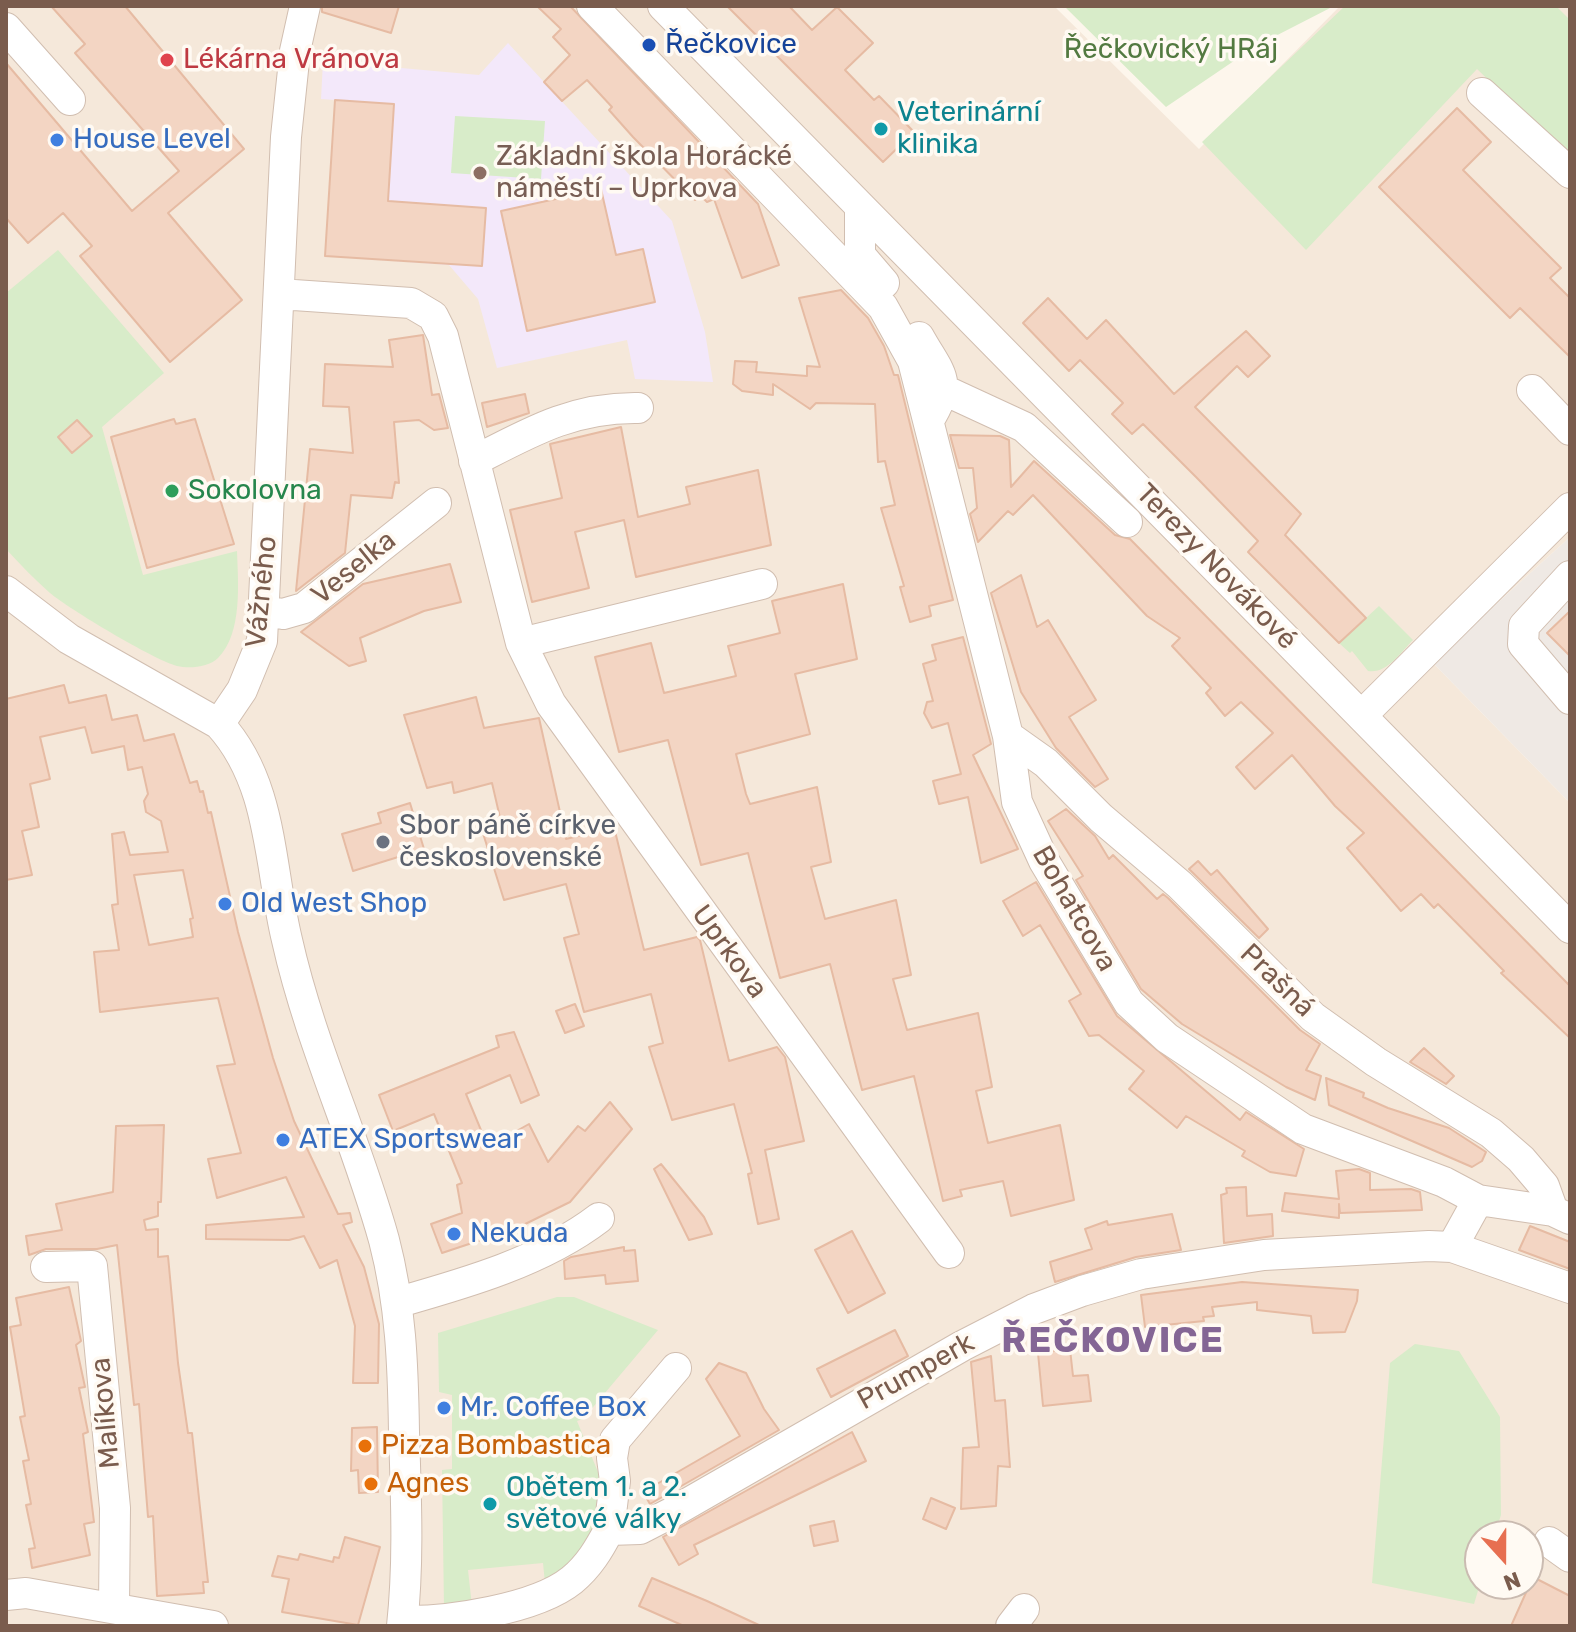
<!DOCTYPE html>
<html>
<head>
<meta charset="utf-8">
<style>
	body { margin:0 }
	#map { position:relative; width:1576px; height:1632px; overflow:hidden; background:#fdf6ec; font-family:Rubik,sans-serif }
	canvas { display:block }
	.frame { position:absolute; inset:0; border:8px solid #7a5c4d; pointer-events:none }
	.north { position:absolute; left:1464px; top:1520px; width:80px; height:80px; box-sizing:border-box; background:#fffaf3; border:2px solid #cabbb1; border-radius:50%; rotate:159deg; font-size:22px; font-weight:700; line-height:32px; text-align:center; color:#7a5c4d }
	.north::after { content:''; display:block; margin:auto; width:28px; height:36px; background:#e76f51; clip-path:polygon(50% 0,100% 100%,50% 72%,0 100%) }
</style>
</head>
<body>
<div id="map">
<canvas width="1576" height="1632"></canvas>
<div class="frame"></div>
<div class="north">N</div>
</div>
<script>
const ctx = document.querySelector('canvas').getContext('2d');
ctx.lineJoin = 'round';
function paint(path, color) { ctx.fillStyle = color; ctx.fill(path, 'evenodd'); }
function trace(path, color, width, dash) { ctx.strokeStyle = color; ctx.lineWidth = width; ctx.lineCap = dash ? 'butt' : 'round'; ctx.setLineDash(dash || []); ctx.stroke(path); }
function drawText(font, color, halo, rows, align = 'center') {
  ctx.font = font + ' Rubik,sans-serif'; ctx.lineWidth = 7; ctx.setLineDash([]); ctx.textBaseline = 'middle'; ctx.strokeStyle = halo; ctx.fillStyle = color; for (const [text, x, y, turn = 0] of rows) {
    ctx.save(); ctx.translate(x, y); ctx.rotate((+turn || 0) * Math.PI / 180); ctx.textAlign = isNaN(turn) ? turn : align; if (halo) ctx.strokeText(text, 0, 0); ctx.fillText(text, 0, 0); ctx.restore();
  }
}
const residential = new Path2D(`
	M6 6H1054L1199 149 1340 6H1570V537L1432 662 1570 803V1626H6ZM1480 1536H1528V1584H1480Z`);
const industrial = new Path2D(`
	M1570 537V803L1432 662Z`);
const education = new Path2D(`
	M508 43 672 221 705 332 713 382 635 379 627 340 497 368 478 299 449 265 325 256 335 100 321 99 323 61 479 75Z`);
const green = new Path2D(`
	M1064 6H1334L1256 46 1166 107Z
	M1345 6H1556L1570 20V159L1477 69 1306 250 1202 142Z
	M455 116 545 121 541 179 451 173Z
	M58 250 164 373 102 427 143 575 237 551C238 582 243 633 218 658 209 667 190 669 177 666 154 660 69 609 50 593 34 579 20 564 6 549V293Z
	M1379 606 1413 640C1400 653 1387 674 1368 671L1352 651 1350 653 1339 643Z
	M557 1297H574L658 1330 583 1419 577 1421 600 1477 591 1482C616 1528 579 1556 545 1583L543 1563 468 1570 472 1606 444 1608 442 1470 452 1469V1395L439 1392 438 1333Z
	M1415 1344 1459 1351 1500 1417 1501 1515 1494 1536H1480V1584L1474 1604 1372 1583 1390 1363Z`);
const building = new Path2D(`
	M51 6H125L244 149 168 213 242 300 170 362 80 256 92 246 63 213 28 243 6 218V63L132 211 179 171 75 53 85 44Z
	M322 6H399L391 33 322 12Z
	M537 6H570L758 204 779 265 742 278 714 199 707 202 700 195 695 200 633 137 609 110 612 107 587 80 562 101 544 82 570 55 553 37 561 29Z
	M727 6H789L812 30 837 7 873 43 845 70 874 100 879 96 914 132 883 162Z
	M335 100 394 104 388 201 486 208 482 266 325 256Z
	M1457 108 1491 142 1463 170 1561 268 1550 278 1570 298V357L1520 308 1510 318 1379 187Z
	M601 189 616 255 643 249 655 302 527 331 501 211Z
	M841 290 868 318 884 346 894 375H898L953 600 929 606 931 616 910 622 900 587 904 586 881 508 895 505 885 461 878 462 875 404 816 403 810 409 773 384V395L742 391 733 384 735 361 757 362 756 372 807 376V366L820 367 799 298Z
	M1048 298 1087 339 1106 320 1174 394 1246 331 1270 356 1248 377 1237 366 1195 407 1301 514 1285 535 1366 618 1339 643 1248 552 1258 541 1197 478 1143 424 1132 434 1112 414 1123 403 1080 360 1069 371 1023 323Z
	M423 335 432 395 439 394 448 428 434 430 419 420 394 422 399 483 395 482 392 498 351 495 345 553 296 591 310 449 353 453 349 407 323 406 325 364 393 367 389 340Z
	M525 394 529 413 487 427 482 403Z
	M174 419 176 424 195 419 234 544 147 568 111 437Z
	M77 420 92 436 72 453 58 437Z
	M621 427 638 517 690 504 686 487 758 470 771 545 636 577 624 520 575 532 589 588 532 602 510 510 562 498 550 444Z
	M950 435 1000 436 1009 440 1011 487 1034 461 1115 535 1130 539 1570 986V1038L1501 973 1504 971 1438 904 1434 908 1421 894 1401 911 1347 848 1364 833 1335 806 1292 755 1255 789 1236 767 1273 733 1241 702 1225 716 1206 693 1211 688 1172 646 1180 638 1147 616 1033 495 1013 515 1008 511 978 542 970 514 977 508 973 468H959Z
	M450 564 461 602 424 611 360 638 366 661 349 666 301 632 363 584Z
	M1021 575 1037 627 1048 620 1096 700 1069 717 1108 779 1095 787 1056 748 1021 692 991 593Z
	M843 584 857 659 795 674 810 734 736 754 746 794 750 804 817 787 831 862 811 867 825 919 896 900 911 975 893 979 907 1030 978 1013 992 1087 976 1091 988 1143 1060 1125 1074 1200 1011 1216 1003 1181 960 1190 962 1196 943 1201 914 1076 862 1090 830 964 780 978 748 853 701 865 668 740 619 752 595 657 651 643 664 693 736 676 728 646 780 633 772 601Z
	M1570 611V656L1547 633Z
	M963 637 991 744 973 755 1018 849 981 863 968 797 939 804 933 781 961 774 948 723 932 728 924 713 927 702 933 701 923 664 936 660 932 645Z
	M64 685 69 703 106 695 112 720 137 715 144 741 174 734 190 783 197 781 200 792 203 791 208 813 211 812 238 932 273 1058 294 1121 338 1214 350 1213 352 1222 343 1225 364 1267 379 1324 378 1383H353L355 1326 337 1260 320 1268 304 1236 289 1240 206 1239V1225L304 1217 286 1177 217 1198 208 1159 241 1153 217 1066 235 1064 218 998 100 1012 94 952 119 950 112 905 118 904 112 834 124 832 130 855 168 852 161 821 146 812 144 801 148 794 142 767 128 770 124 746 92 753 85 727 40 737 50 779 30 784 39 827 22 831 32 875 6 880V699ZM183 870 193 918 190 919 193 937 149 945 134 875Z
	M476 697 484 728 539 718 566 839 614 827 644 950 697 937 700 940 729 1061 777 1047 785 1057 804 1141 765 1150 779 1219 758 1224 748 1174 752 1173 734 1104 672 1120 649 1047 663 1043 651 994 584 1012 564 938 579 934 566 884 504 900 481 827 501 822 492 783 454 793 452 782 427 788 404 715Z
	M410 803 424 849 353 871 342 834 381 823 378 813Z
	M1066 809 1095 836 1109 859 1113 855 1157 899 1163 894 1168 898 1300 1030 1320 1044 1306 1070 1321 1076 1315 1100 1286 1087 1182 1024 1141 989 1076 880 1083 876 1048 821Z
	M1198 861 1211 875 1217 870 1268 929 1259 938 1189 869Z
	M1036 882 1117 1016 1240 1120 1246 1112 1304 1149 1296 1176 1270 1172 1242 1156 1245 1151 1186 1116 1177 1128 1129 1089 1144 1071 1099 1035 1089 1036 1069 1001 1081 994 1040 925 1023 936 1003 901Z
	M575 1004 584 1026 565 1033 556 1011Z
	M514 1032 539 1095 521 1103 510 1075 466 1094 488 1147 529 1124 548 1162 578 1126 585 1131 610 1102 632 1129 570 1202 517 1228 442 1253 431 1224 462 1213 457 1185 462 1183 434 1114 393 1131 379 1095 499 1047 496 1036Z
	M1424 1048 1454 1076 1446 1084 1410 1062Z
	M1326 1078 1364 1093 1363 1097 1388 1108 1449 1128 1486 1152 1482 1161 1472 1167 1329 1105Z
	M164 1125 161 1202H158V1216L144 1220 146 1230 158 1229V1257L168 1256 178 1363 188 1433H192L208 1582H203L204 1593 157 1596 153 1516 148 1517 139 1404 134 1405 117 1245 97 1249H46L29 1255 26 1236 62 1230 56 1204 113 1192 116 1126Z
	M661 1164 704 1217 712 1234 689 1240 654 1169Z
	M1359 1169 1370 1173V1190L1411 1189 1420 1192 1422 1210 1340 1213 1339 1204V1218L1282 1211 1285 1193 1339 1199 1336 1171Z
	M1246 1187 1247 1216 1272 1214 1273 1236 1224 1243 1221 1195 1227 1193 1226 1188Z
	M1172 1214 1181 1250 1136 1257 1055 1282 1050 1262 1092 1249 1085 1229 1107 1221 1108 1225Z
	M1530 1226 1570 1242V1269L1519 1250Z
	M852 1231 885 1293 848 1313 815 1250Z
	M624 1247V1251L635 1250 638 1281 606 1284 605 1275 565 1279 564 1261 571 1257Z
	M1242 1282 1358 1290 1357 1301 1345 1332 1313 1333 1311 1316 1257 1310V1302L1212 1307 1214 1316 1203 1317 1204 1321 1145 1327 1141 1295Z
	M69 1287 81 1341 76 1345 85 1387 79 1388 88 1432 83 1434 94 1522 84 1524 90 1555 32 1568 29 1549 35 1548 26 1505 31 1504 23 1461 29 1460 20 1417 25 1416 10 1327 21 1325 16 1298Z
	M895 1330 908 1356 831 1397 817 1369Z
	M1070 1349 1073 1376 1088 1375 1091 1401 1043 1406 1038 1353Z
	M991 1356 995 1401 1005 1400 1010 1467 998 1466 996 1506 961 1509 963 1448 979 1447 971 1362Z
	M719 1363 746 1373 764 1409 779 1430 650 1504 643 1492 740 1436 706 1379Z
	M377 1427 378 1492 359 1493 358 1470 351 1471 352 1428Z
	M852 1432 866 1461 694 1545 698 1554 679 1565 663 1537Z
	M931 1498 955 1508 946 1529 923 1519Z
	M834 1521 838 1541 814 1546 810 1526Z
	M345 1537 380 1547 358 1625 282 1612 289 1579 272 1576 278 1556 298 1560 300 1554 333 1562 334 1557 339 1558Z
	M1533 1577 1570 1596V1626H1511Z
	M652 1578 707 1601 761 1626H684L639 1606Z`);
const minor = new Path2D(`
	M592 6 883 307 913 361 1008 736 1017 802 1044 861 1129 1003 1167 1038 1303 1129 1444 1182 1478 1200 1553 1211 1570 1219
	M663 6 1570 928
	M6 28 70 100
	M1482 93 1570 173
	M860 207V255L884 283
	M279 294 411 303 433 316 443 336 521 643 551 704 949 1253
	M919 337C940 375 954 380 929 420
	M944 390 1024 427 1127 522
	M1532 390 1570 430
	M474 461C530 432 573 407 638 408
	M1570 576 1524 626 1523 644 1570 699
	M6 591 69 639 219 724C273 783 269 866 287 940 310 1043 356 1139 384 1240 401 1305 403 1366 404 1432 406 1498 409 1561 402 1626
	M264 611 283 614 304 608 436 503
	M521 643 762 584
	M1362 715 1570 508
	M219 724 242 690 262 641 286 137 295 51 305 6
	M1008 736 1046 763 1101 818 1180 885 1313 1017 1376 1062 1491 1133 1521 1159 1544 1186 1553 1211
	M1452 1247 1478 1200
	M46 1267 92 1266 115 1508 114 1606
	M399 1302C466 1283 543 1261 599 1218
	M609 1530 615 1481 612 1458 615 1440 676 1368
	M1549 1542 1570 1557
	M6 1595 26 1593 213 1626
	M403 1621C448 1622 536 1609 572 1580 589 1566 599 1549 609 1530L640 1529 671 1513 962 1346 1034 1309 1082 1291 1141 1274 1264 1255 1429 1246 1452 1247 1570 1288
	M1011 1626 1024 1609`);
const markers = [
	[649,45,8,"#1a4fb4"],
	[167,60,8,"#e0444e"],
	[881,129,8,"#0f9aa8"],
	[57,140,8,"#3f7fe0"],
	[480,173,8,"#8d6e63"],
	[172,491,8,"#2e9e5b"],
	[383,842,8,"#6b7280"],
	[225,904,8,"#3f7fe0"],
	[283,1140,8,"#3f7fe0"],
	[454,1234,8,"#3f7fe0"],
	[444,1408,8,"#3f7fe0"],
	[365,1446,8,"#e8710a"],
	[371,1484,8,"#e8710a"],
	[490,1504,8,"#0f9aa8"]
];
const transitNames = [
	["Řečkovice",665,45]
];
const parkNames = [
	["Řečkovický HRáj",1171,50]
];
const healthNames = [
	["Lékárna Vránova",183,60]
];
const cultureNames = [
	["Veterinární",897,113],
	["klinika",897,145],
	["Obětem 1. a 2.",506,1488],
	["světové války",506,1520]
];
const shopNames = [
	["House Level",73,140],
	["Old West Shop",241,904],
	["ATEX Sportswear",299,1140],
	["Nekuda",470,1234],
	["Mr. Coffee Box",460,1408]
];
const educationNames = [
	["Základní škola Horácké",496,157],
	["náměstí – Uprkova",496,189]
];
const leisureNames = [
	["Sokolovna",188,491]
];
const streetNames = [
	["Terezy Novákové",1216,567,46],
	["Veselka",354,568,-39],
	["Vážného",262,592,-84],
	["Bohatcova",1074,909,60],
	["Uprkova",729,952,54],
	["Prašná",1277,981,44],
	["Prumperk",916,1372,-29],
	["Malíkova",106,1413,-95]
];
const worshipNames = [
	["Sbor páně církve",399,826],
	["československé",399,858]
];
const foodNames = [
	["Pizza Bombastica",381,1446],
	["Agnes",387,1484]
];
const districtNames = [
	["ŘEČKOVICE",1113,1342]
];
paint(residential, '#f5e8da');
paint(industrial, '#efe9e4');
paint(education, '#f3e8fa');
paint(green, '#d8ecc9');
paint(building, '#f3d5c3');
trace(building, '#e6bba3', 2);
trace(minor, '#d1beb0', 32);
trace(minor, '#fff', 30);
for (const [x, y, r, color] of markers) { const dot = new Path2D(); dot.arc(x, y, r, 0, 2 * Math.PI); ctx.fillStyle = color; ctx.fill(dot); trace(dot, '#fffaf3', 3); }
drawText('28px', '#164399', '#fffaf3', transitNames, 'left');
drawText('28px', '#537a41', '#fffaf3', parkNames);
drawText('28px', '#be3a42', '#fffaf3', healthNames, 'left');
drawText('28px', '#0d838f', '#fffaf3', cultureNames, 'left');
drawText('28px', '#366cbe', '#fffaf3', shopNames, 'left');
drawText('28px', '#785e54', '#fffaf3', educationNames, 'left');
drawText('28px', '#27864d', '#fffaf3', leisureNames, 'left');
drawText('28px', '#7a5c4d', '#fffaf3', streetNames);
drawText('28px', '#5b616d', '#fffaf3', worshipNames, 'left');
drawText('28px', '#c56008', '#fffaf3', foodNames, 'left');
ctx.letterSpacing = '2px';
drawText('bold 36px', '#846695', '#fffaf3', districtNames);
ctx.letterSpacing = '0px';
</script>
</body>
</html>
